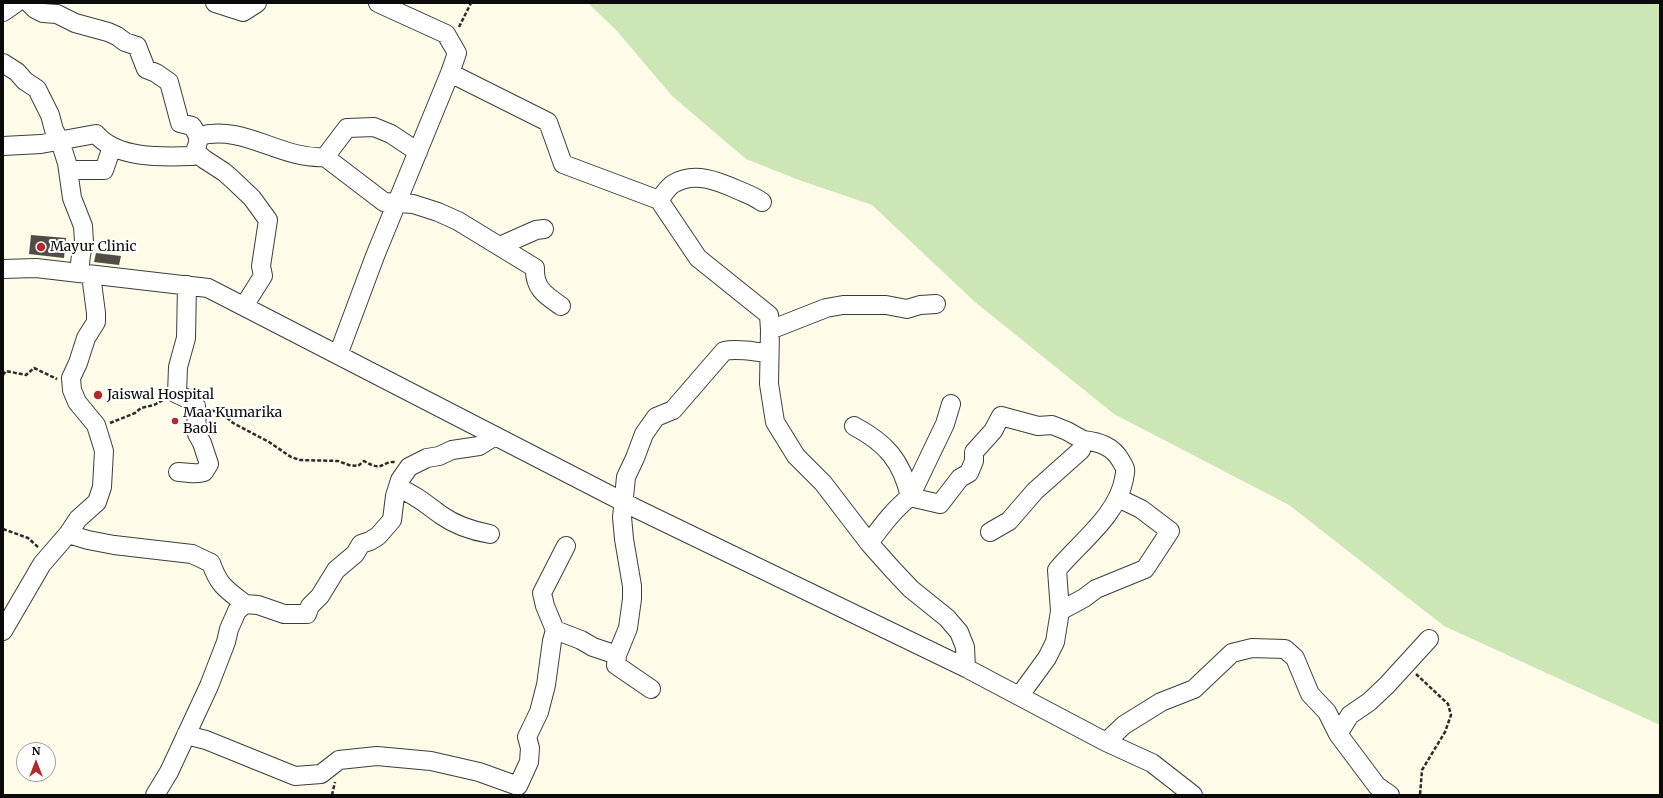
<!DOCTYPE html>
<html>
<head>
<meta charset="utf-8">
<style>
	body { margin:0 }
	#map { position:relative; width:1663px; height:798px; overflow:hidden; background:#fefbe9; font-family:Merriweather,serif }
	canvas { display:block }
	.frame { position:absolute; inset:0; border:4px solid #0a0a0a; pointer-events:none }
	.north { position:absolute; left:16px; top:742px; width:40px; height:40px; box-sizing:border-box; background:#fff; border:1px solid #9d9d9d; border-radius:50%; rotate:0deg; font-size:11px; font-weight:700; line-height:16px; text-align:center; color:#0a0a0a }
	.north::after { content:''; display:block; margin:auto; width:14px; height:18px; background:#b32a2c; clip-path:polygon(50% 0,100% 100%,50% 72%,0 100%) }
</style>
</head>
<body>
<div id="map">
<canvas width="1663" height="798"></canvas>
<div class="frame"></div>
<div class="north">N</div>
</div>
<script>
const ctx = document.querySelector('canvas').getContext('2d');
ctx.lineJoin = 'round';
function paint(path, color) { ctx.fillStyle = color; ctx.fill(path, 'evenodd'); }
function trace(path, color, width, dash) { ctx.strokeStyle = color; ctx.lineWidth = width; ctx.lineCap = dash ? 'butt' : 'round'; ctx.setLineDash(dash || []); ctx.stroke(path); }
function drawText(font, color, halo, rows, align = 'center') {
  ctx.font = font + ' Merriweather,serif'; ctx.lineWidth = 4; ctx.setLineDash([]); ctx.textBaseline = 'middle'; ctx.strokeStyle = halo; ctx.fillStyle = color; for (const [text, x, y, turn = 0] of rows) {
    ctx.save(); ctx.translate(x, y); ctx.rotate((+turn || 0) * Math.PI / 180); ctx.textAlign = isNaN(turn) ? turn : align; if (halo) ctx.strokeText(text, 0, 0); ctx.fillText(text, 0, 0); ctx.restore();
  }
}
const green = new Path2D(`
	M588 3H1660V725L1444 626 1289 505 1114 414 975 302 872 205 799 180 746 159 672 96 617 31Z`);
const building = new Path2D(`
	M31 235 66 238 64 258 29 254Z
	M96 253 121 256 119 265 94 262Z`);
const path = new Path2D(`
	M459 27 471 3
	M3 375 6 371 26 375 34 368 57 379
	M211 410 224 415 233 423 269 442 291 457 300 460 338 461 349 465 358 466 364 461C384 473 381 461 395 462
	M110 423 135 413 141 408 154 405 163 400
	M3 529 28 538 38 547
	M1416 674 1448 704 1451 715 1445 732 1422 770 1420 795
	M332 795 335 782`);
const minor = new Path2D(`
	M215 3 243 12 257 3
	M3 12 16 3
	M3 63 17 72 25 81 37 89 50 115 54 130 60 141 67 163 72 198 83 226 84 242 81 255 79 273
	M450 73 548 122 563 164 659 200 698 258 769 315 770 330 769 384 775 422 796 456 823 483 869 543 893 570 911 589 947 618 959 632 965 647 966 668
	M199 136C244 124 281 160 325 157L347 128 374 127 391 134 418 152
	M3 146 41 144 96 134C117 159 162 157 193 156 199 142 201 139 192 126L180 123 169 82 156 73 146 69 137 46 125 42 117 36 108 32 75 23 57 14 43 13 35 9 29 3
	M195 151 204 159 224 172 232 179 252 198 268 220 261 266 263 276 244 306
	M325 157 384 202 413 204 438 212 458 221 535 268C534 288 545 295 561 306
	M69 170H104L112 147
	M659 200C663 195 668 187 673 184 694 171 718 181 738 190 747 194 754 196 762 202
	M500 246 536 230 544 229
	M3 269 36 268 208 288 635 508 966 668 1106 742 1152 763 1193 795
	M770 330 826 308 843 305H886L907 309 920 305 936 304
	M338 355 375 256 450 73 457 53 446 34 378 3
	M854 426C886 443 902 461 910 497L940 504 960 478 969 473 974 461V452L993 431 1001 416 1038 426 1052 425 1067 431 1083 440 1081 450 1035 491 1009 521 990 532
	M178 472C188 472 195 475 204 472L209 464 202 443 197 434 196 406 190 400 177 394 178 367 186 338 187 285
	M398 488C415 494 427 505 441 515 455 525 473 531 490 534
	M68 534 78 519 97 502 102 487 104 451 101 441 96 425 77 402 72 390 71 378 78 363 86 338 96 322V313L91 275
	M869 543C881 527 894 509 910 497L945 424 951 404
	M566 546 542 593 545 606 555 630 581 640 593 647 617 655
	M1060 611 1084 598 1096 589 1145 569 1170 531 1141 509 1118 498
	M3 631 42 564 68 534 88 540 114 545 192 554 211 563C219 586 226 589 245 604
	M651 689 616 665 617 655 628 628 632 599V586L624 539 622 517 626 477 635 458 644 434 656 417 673 410 724 351C739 348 754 352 769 353
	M1020 695 1047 658 1055 642 1060 611 1057 570C1080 542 1117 516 1124 479 1124 476 1126 472 1125 469 1125 467 1122 463 1121 461 1113 446 1099 442 1083 440
	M186 735 206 740 295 776 321 774 339 760 377 756 431 761 479 772 518 786 529 762 530 748 527 737 539 712 546 685 552 641 555 630
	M1106 742 1124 725 1161 702 1194 689 1232 653 1252 648 1285 649 1295 658 1310 694 1327 712 1338 734
	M155 795 169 772 209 686 226 642 229 629 237 611 245 604 258 605 284 614H307L310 606 320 596 336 570 355 554 361 544 370 541 378 536 392 520 395 496 400 480 409 467 427 458 439 456 452 450 479 446 495 436
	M1390 795 1377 786 1338 734 1350 715 1369 702 1387 685 1429 639`);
const markers = [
	[41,247,5,"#b32a2c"],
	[98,395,5,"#b32a2c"],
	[175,421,4,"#b32a2c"]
];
const poiNames = [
	["Mayur Clinic",50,247],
	["Jaiswal Hospital",107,395],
	["Maa Kumarika",183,413],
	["Baoli",183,429]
];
paint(green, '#cde6b5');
paint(building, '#524c47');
trace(minor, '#3d3d3d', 20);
trace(path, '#2c2c2c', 2.5, [4, 2]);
trace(minor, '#fff', 18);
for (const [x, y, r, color] of markers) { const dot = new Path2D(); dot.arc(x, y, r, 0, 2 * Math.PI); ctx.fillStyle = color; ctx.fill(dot); trace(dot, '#fff', 1.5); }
drawText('14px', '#0a0a0a', '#fff', poiNames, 'left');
</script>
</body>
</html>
